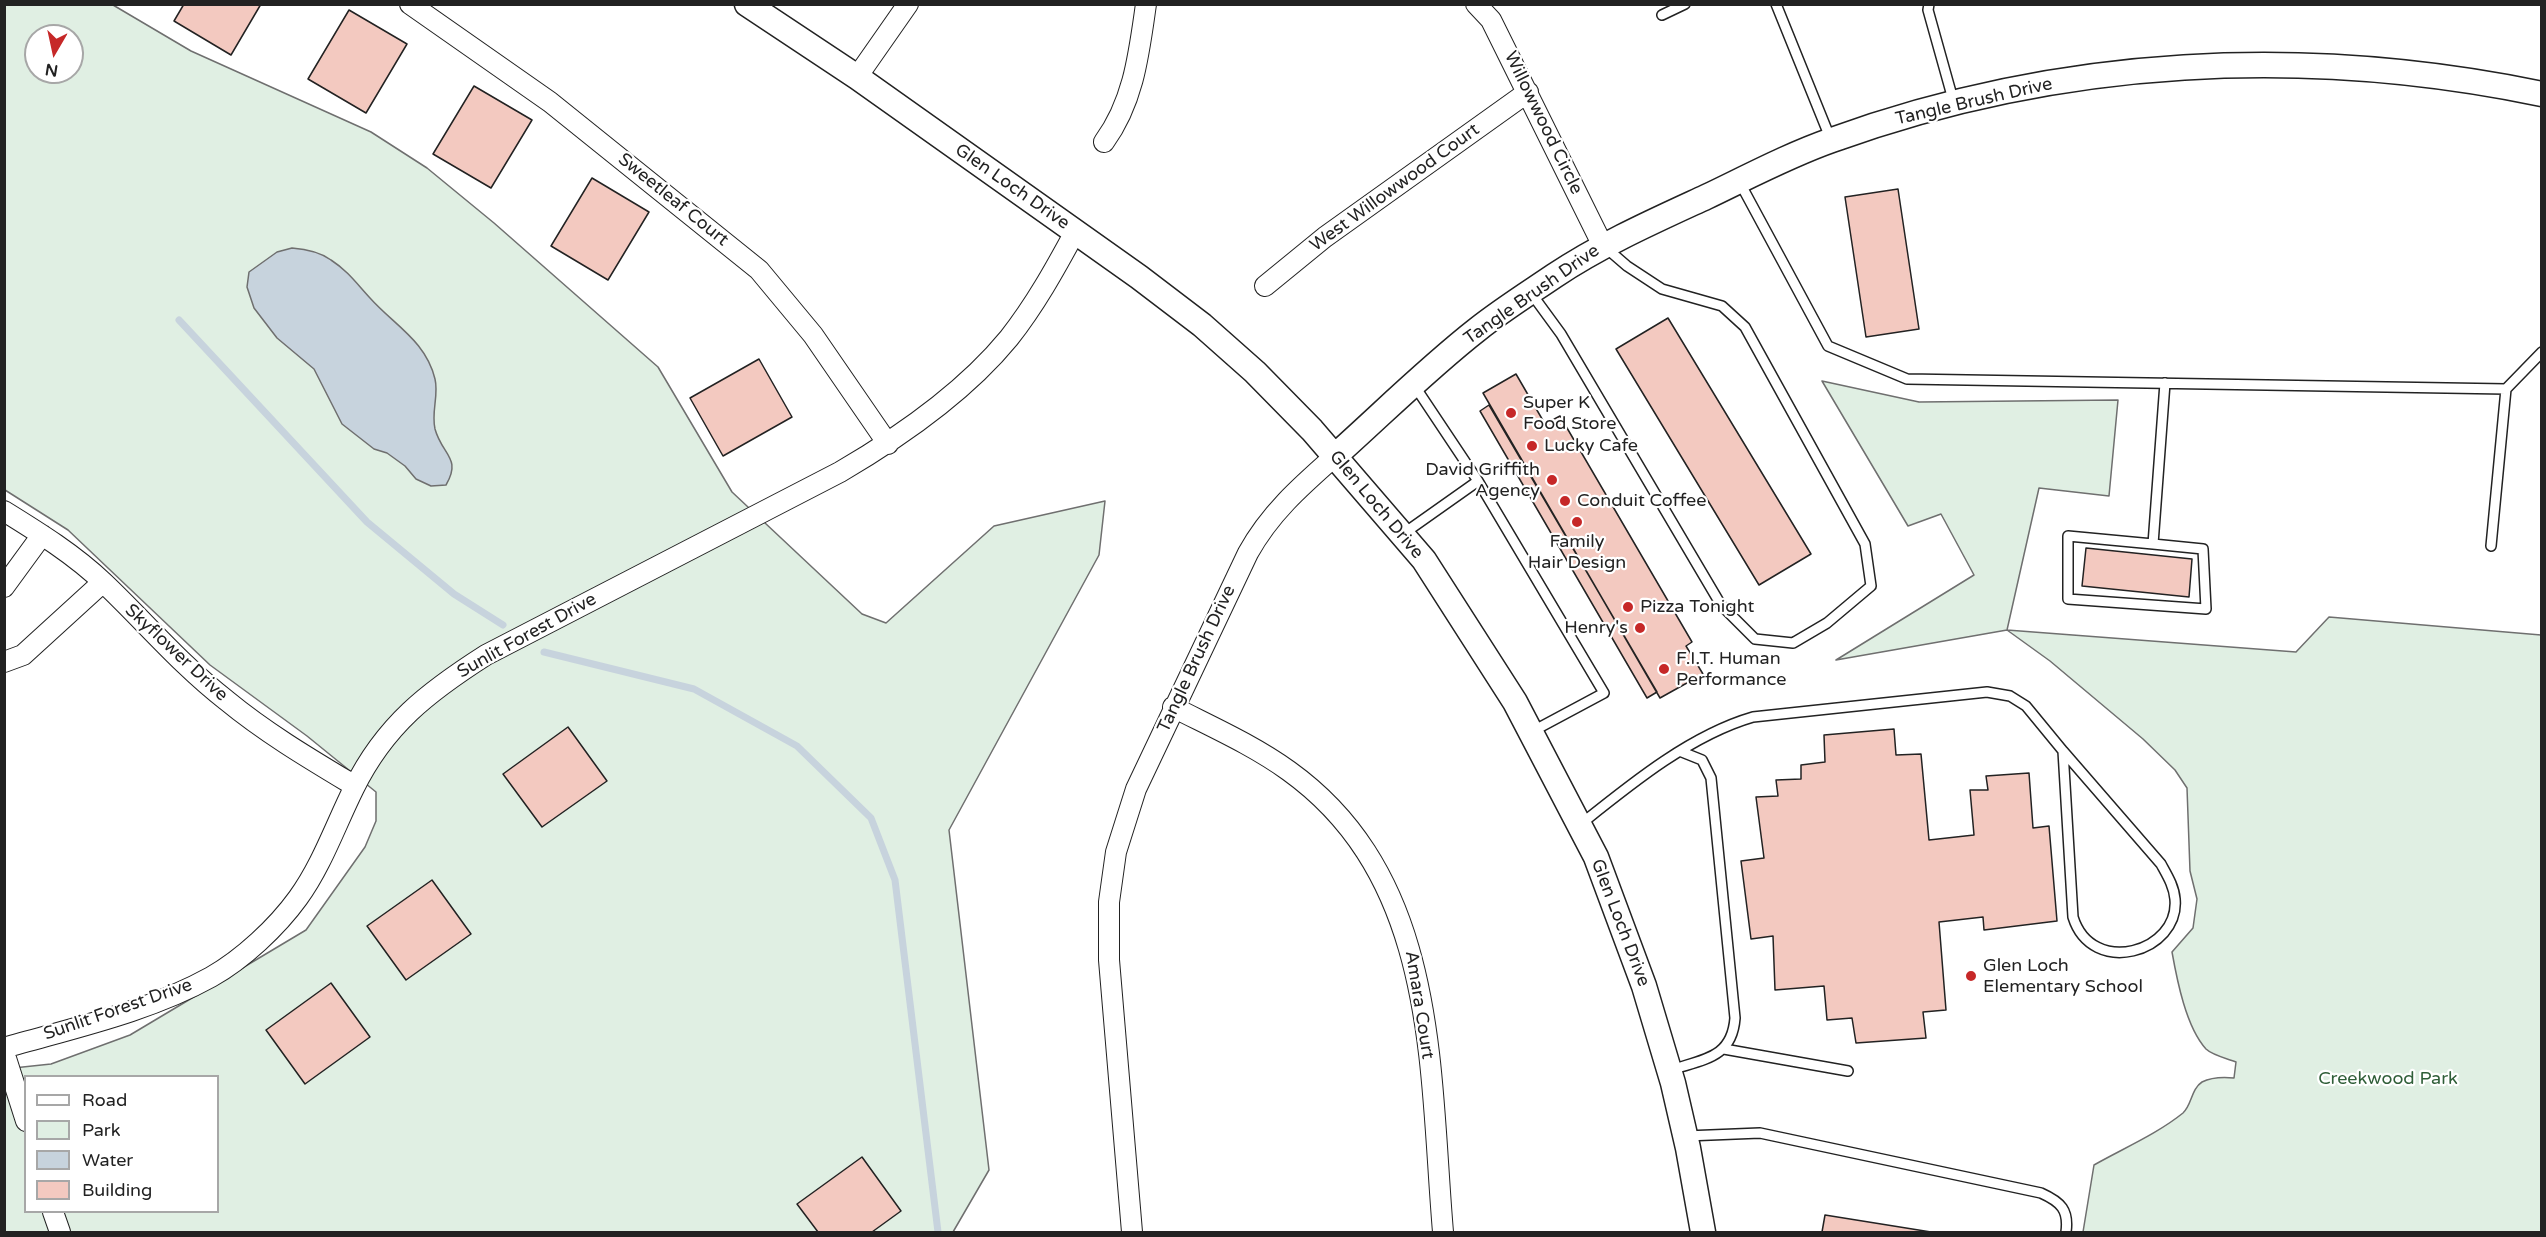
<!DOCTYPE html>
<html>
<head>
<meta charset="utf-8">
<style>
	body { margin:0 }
	#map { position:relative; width:2546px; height:1237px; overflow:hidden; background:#fff; font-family:"Varela Round",sans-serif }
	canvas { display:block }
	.frame { position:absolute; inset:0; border:6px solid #222; pointer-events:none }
	.legend { position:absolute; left:24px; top:1075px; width:195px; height:138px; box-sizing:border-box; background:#fff; border:2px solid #a7a7a7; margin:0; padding:8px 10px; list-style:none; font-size:18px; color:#222 }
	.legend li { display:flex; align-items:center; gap:12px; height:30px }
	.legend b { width:30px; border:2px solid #a7a7a7 }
	.north { position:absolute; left:24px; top:24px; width:60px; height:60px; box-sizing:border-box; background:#fff; border:2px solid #a7a7a7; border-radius:50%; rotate:189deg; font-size:16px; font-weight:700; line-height:24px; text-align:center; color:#222 }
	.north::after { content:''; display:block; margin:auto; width:21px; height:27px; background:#c62828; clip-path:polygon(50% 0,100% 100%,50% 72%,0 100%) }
</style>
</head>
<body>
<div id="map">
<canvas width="2546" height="1237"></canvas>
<div class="frame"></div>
<ul class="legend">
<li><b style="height:8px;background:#fff"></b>Road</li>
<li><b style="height:16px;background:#e0efe3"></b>Park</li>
<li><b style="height:16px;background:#c7d3dd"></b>Water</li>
<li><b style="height:16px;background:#f3c9c0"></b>Building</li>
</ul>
<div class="north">N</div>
</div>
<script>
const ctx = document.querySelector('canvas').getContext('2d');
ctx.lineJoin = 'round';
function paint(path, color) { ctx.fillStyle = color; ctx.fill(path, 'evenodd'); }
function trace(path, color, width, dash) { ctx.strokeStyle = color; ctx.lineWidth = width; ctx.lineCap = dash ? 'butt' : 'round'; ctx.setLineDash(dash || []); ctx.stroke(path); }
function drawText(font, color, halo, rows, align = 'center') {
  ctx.font = font + ' "Varela Round",sans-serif'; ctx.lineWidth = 4.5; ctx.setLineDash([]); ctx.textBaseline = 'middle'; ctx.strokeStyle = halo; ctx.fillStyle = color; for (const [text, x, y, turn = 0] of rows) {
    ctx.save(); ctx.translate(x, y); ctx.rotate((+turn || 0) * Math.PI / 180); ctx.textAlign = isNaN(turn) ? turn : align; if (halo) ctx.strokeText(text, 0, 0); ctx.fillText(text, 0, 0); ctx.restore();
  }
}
const green = new Path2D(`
	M5 5H113L191 51 371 132 427 168 494 223 658 367 732 492 862 614 886 623 994 526 1105 501 1099 555 949 830 989 1170 953 1232H5L4 1069 51 1064 130 1035 306 930 365 847 376 821V792L307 736 210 665 68 530 5 490ZM36 36H72V72H36ZM26 1076H218V1212H26Z
	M1822 381 1919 402 2118 400 2109 496 2039 488 2007 630 2296 652 2329 617 2541 635V1232H2083L2094 1165C2124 1148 2157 1134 2183 1113 2192 1105 2191 1089 2202 1082 2212 1077 2224 1077 2234 1078L2236 1062C2228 1059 2212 1055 2206 1049 2186 1027 2177 980 2172 952L2193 928 2197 899 2190 871 2187 788 2175 770 2143 739 2050 661 2007 630 1836 660 1974 575 1941 514 1908 526Z`);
const water = new Path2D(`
	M292 248C305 249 320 252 331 260 348 271 357 284 370 298 394 325 426 341 435 379 439 395 431 412 435 429 442 455 462 458 446 485L431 486 416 479 405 466 387 453 374 449 342 424 314 369 277 338 254 308 247 287 249 272 277 252Z`);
const stream = new Path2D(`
	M179 320 367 522 454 594 503 625
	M544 652 694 689 797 746 871 818 895 880 938 1232`);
const building = new Path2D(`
	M184 4H261L231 55 174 21Z
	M349 10 407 44 366 113 308 79Z
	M474 86 532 120 491 188 433 154Z
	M592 178 649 212 608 280 551 246Z
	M1898 189 1919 329 1866 337 1845 197Z
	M1668 318 1811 554 1759 585 1616 349Z
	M759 359 792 417 723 456 690 398Z
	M1516 374 1545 424 1560 416 1692 642 1686 646 1703 674 1660 698 1483 393Z
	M1489 405 1657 692 1647 698 1480 411Z
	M2086 548 2192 559 2189 597 2082 586Z
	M568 727 607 781 542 827 503 774Z
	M1894 729 1896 755 1921 754 1929 840 1974 835 1970 790H1988L1986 776 2029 773 2033 828 2049 826 2057 921 1984 930 1983 917 1939 922 1946 1010 1923 1012 1926 1038 1856 1043 1852 1018 1827 1020 1824 986 1775 990 1773 936 1751 939 1741 861 1764 858 1756 797 1778 796 1776 780 1801 779V765L1825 762 1824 735Z
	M432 880 471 934 406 980 367 926Z
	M331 983 370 1037 305 1084 266 1030Z
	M862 1157 901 1211 872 1232H818L797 1204Z
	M1825 1215 1931 1232H1822Z`);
const service = new Path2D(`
	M1776 4 1831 140
	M1929 4 1928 10 1954 103
	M1662 15 1685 4
	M1740 183 1828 346 1907 379 2506 389 2542 352
	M1531 293 1561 334 1721 605 1755 639 1793 643 1827 623 1871 586 1865 544 1745 327 1722 306 1662 289 1627 266 1605 247
	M1414 385 1478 481
	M1403 534 1478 481 1604 693 1533 731
	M2153 544 2203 549 2206 609 2068 599V536L2153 544 2165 383
	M2491 546 2506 389
	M1581 824C1632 783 1691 735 1753 717L1987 692 2010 696 2026 706 2063 751 2073 917C2092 978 2180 952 2175 899 2174 886 2167 875 2161 864L2063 751
	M1724 1049 1848 1071
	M1671 1070C1704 1059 1732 1058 1735 1018L1711 778 1702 760 1682 752
	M1686 1136 1760 1133 2041 1193C2061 1202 2069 1210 2066 1232`);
const minor = new Path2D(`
	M410 4 550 102 759 270 813 335 888 444
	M1476 4 1491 20 1603 246
	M857 77 908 4
	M1104 142C1134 101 1139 53 1146 4
	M1265 286 1325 237 1528 92
	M4 511C38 532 75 555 104 583 145 622 181 665 226 700 266 733 310 759 355 786
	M4 587 42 535
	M4 662 23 655 103 582
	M1173 707C1212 727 1253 745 1289 771 1439 879 1429 1068 1443 1232
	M4 1048C73 1028 148 1012 211 977 243 959 277 927 298 898 322 865 336 824 354 788 385 725 428 692 486 655L840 472C900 437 964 393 1009 338 1035 305 1055 269 1075 232
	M4 1052 26 1121
	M53 1212 60 1232
	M1132 1232 1109 960V902L1116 852 1136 789 1248 553C1270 513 1301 486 1335 456`);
const tertiary = new Path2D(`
	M747 4 857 77 1139 277 1202 325 1255 372 1312 430 1424 560 1515 702 1596 857 1644 986 1673 1083 1688 1148 1703 1232
	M1335 456C1382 414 1428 368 1478 329 1502 310 1529 293 1554 276 1602 244 1654 221 1706 197 1748 177 1789 155 1832 140 2061 57 2305 45 2542 94`);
const markers = [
	[1511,413,6,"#c62828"],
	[1532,446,6,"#c62828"],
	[1552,480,6,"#c62828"],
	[1565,501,6,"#c62828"],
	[1577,522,6,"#c62828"],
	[1628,607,6,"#c62828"],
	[1640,628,6,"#c62828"],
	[1664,669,6,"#c62828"],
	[1971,976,6,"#c62828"]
];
const streetNames = [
	["Tangle Brush Drive",1974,102,-13],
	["Willowwood Circle",1543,123,64],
	["Glen Loch Drive",1012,187,35],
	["West Willowwood Court",1395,188,-36],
	["Sweetleaf Court",673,200,39],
	["Tangle Brush Drive",1532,295,-35],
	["Glen Loch Drive",1376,505,50],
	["Sunlit Forest Drive",527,636,-29],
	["Skyflower Drive",176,653,43],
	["Tangle Brush Drive",1197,659,-65],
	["Glen Loch Drive",1620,923,69],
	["Amara Court",1419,1005,81],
	["Sunlit Forest Drive",118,1010,-19]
];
const poiNames = [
	["Super K",1523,403],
	["Food Store",1523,424],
	["Lucky Cafe",1544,446],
	["David Griffith",1540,470,"right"],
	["Agency",1540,491,"right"],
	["Conduit Coffee",1577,501],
	["Family",1577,542,"center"],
	["Hair Design",1577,563,"center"],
	["Pizza Tonight",1640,607],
	["Henry's",1628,628,"right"],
	["F.I.T. Human",1676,659],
	["Performance",1676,680],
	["Glen Loch",1983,966],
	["Elementary School",1983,987]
];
const parkNames = [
	["Creekwood Park",2388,1079]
];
paint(green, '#e0efe3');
trace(green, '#6f6f6f', 1.5);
paint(water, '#c7d3dd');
trace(water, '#6f6f6f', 1.5);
trace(stream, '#c7d3dd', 7);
paint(building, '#f3c9c0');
trace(building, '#222', 1.5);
trace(service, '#222', 12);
trace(minor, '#222', 22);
trace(tertiary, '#222', 27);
trace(service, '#fff', 9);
trace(minor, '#fff', 20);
trace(tertiary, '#fff', 24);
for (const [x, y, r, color] of markers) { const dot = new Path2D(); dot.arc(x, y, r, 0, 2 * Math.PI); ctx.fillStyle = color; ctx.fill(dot); trace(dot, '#fff', 2); }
drawText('18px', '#222', '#fff', streetNames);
drawText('18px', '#222', '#fff', poiNames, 'left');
drawText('18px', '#2f5e38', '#fff', parkNames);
</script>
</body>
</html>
